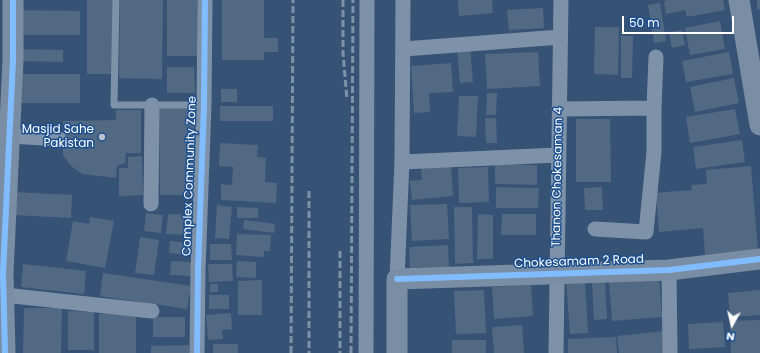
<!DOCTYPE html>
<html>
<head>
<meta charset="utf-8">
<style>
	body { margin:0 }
	#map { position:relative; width:760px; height:353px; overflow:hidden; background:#365274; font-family:Poppins,sans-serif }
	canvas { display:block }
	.north { position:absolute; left:712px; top:305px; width:40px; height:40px; -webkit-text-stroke:3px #1b4f8f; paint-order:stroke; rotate:188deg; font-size:11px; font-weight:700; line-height:16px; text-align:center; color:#fff }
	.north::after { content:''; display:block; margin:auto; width:14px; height:18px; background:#fff; clip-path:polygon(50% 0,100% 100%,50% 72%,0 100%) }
	.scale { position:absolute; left:622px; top:16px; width:112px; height:18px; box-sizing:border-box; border:2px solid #fff; border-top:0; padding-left:5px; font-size:12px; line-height:14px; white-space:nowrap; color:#fff; -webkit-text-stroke:3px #1b4f8f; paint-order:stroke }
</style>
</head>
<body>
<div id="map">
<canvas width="760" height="353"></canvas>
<div class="north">N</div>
<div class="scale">50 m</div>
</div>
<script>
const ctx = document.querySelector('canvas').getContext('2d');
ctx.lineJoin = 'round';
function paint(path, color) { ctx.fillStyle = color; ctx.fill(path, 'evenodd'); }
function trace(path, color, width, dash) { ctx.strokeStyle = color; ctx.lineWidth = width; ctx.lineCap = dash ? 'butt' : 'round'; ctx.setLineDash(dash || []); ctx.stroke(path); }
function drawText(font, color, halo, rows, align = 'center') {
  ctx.font = font + ' Poppins,sans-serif'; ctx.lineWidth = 3; ctx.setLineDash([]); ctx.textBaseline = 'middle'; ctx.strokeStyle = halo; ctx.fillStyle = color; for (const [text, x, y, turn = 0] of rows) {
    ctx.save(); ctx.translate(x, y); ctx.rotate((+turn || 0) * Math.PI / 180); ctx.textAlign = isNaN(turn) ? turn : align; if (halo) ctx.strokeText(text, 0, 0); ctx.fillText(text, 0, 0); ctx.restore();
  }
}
const building = new Path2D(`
	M87 0H113V74H87Z
	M120 0H163L162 79 119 78Z
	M167 0H197V56H167Z
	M222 0H264V38H278V52H264V60H222Z
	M458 0H492L493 13 459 16Z
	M668 0H723L725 10 687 17 685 10 666 14 664 1Z
	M757 0H760V9L757 10Z
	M660 3 666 41 654 43 648 5Z
	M543 8 544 28 509 30 507 10Z
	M17 10 80 11V35H17Z
	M720 21 725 49 690 55 685 28Z
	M595 27H619L618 75 594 74Z
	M682 30 685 45 672 48 669 32Z
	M621 36H633L632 78H621Z
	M470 48 473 82 460 83 457 49Z
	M20 49 63 50V62L19 61Z
	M538 52 540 86 487 89 485 54Z
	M729 52 733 74 686 82 682 61Z
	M451 63 453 92 429 93 430 112 414 113 411 66Z
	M167 67H194L195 93H167Z
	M16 74H80V103H16Z
	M734 78 739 103 695 112 690 87Z
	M221 89H237V102H221Z
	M487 93H497L496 115H486Z
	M459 96H478L476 137 457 136Z
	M194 104V195H160L159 105Z
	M220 106H273V121H220Z
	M735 109 740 134 690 143 686 117Z
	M116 110H141V153H126L125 163 117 166 116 178 82 174 71 166 63 155V121L116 120Z
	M485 118H496L497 143H486Z
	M576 119H610L611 182H576Z
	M742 140 745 162 696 169 693 147Z
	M220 143 258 145 257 157 266 158 265 182 277 183 276 203 221 200V184L232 185 233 167 219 166Z
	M142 156 143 195 119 196V168H128V157Z
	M495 164 537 165V185L495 184Z
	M451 165 453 196 412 200 410 181 422 180 421 167Z
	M751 166 758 250 705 255 703 228 659 232 656 193 692 190 691 185 707 184 706 170Z
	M488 167 489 202 459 203 458 168Z
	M496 187 539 188 538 208H496Z
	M602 187 603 210H585L584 188Z
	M14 192 72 195 71 218 13 215Z
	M447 204 449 239 412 241 410 205Z
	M217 205 232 207 229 239 215 238Z
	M237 207 258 208V218H237Z
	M454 207H472L473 263 455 264Z
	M146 213 163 215 161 233 144 231Z
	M168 214 191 215 190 235 166 234Z
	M478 214 493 215V259H477Z
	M502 214H536V235H501Z
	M90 217 114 221 105 268 66 261 73 221 89 224Z
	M244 220 275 224 274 233 243 229Z
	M237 234 271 235 270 251H264V257L236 255Z
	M140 237 159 240 154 275 135 273Z
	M170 241 191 243 190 255 169 253Z
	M210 244H231L232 260H210Z
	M448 245 449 267 410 268 409 247Z
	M171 261 193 262 192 276 170 275Z
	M237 261 256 262V278L236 277Z
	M23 264 86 271 84 294 21 287Z
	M208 264H232L233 281 209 282Z
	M103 273 191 286 187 309 100 296Z
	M659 278 662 317 612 321 609 282Z
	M262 280V315H238V281Z
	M585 280 588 333 570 334 566 281Z
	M592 281H605L607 319 594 320Z
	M210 284H218V292H210Z
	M531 285 533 316 494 319 492 287Z
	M484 290 486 333 456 334 454 291Z
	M760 290V315L730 317 728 293Z
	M209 295H229V309H209Z
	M24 308H62L61 353H23Z
	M68 311 94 312V350H68Z
	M136 313V353H99V314Z
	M231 313 232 329 222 330 223 339 208 340 206 315Z
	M153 317H185V337H153Z
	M760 320V353H731L730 321Z
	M723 322 725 347 689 349 688 324Z
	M522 325 524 353H494L492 327Z
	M664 331 667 353H619L617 336Z
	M616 337 617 353H568V339Z
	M452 340H486V353H452Z
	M213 344H238V353H213Z
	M189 345 190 353H151V346Z`);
const lane = new Path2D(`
	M116 0 114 105H204`);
const street = new Path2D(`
	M404 49 560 37
	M559 109 654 108 656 57
	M10 136 59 139
	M402 162 558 155
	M151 204 152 105
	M595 229 646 232 654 152V108
	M669 270 670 353
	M397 279 402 162 403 0
	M4 295 152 311
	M197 353 198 270 204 105 205 0
	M366 353 367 0
	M556 353 561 0`);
const secondary = new Path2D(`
	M739 0 760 125
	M5 353 3 273 13 60V0
	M397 353V279L669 270 760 259`);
const rail = new Path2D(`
	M343 0V53L347 100
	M309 191V353
	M340 251V353
	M291 353 293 0
	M351 353 353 0`);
const cycleway = new Path2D(`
	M397 279 669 270 760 259
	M5 353 3 273 13 60V0
	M197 353 198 270 204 105 205 0`);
const markers = [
	[102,137,4,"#b9c2ce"]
];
const poiNames = [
	["Masjid Sahe",94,130],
	["Pakistan",94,144]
];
const streetNames = [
	["Complex Community Zone",190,176,-88],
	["Thanon Chokesaman 4",558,177,-89],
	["Chokesamam 2 Road",579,262,-2]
];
paint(building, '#526984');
trace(lane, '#7d92a8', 7);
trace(street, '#7d92a8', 15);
trace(secondary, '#798da4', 21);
trace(rail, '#7e92a7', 3, [7, 3]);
trace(cycleway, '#80bcff', 6);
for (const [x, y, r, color] of markers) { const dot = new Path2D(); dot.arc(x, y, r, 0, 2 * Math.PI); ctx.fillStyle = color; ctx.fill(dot); trace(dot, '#1b4f8f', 1.5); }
drawText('12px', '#fff', '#1b4f8f', poiNames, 'right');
drawText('12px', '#fff', '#1b4f8f', streetNames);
</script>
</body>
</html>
